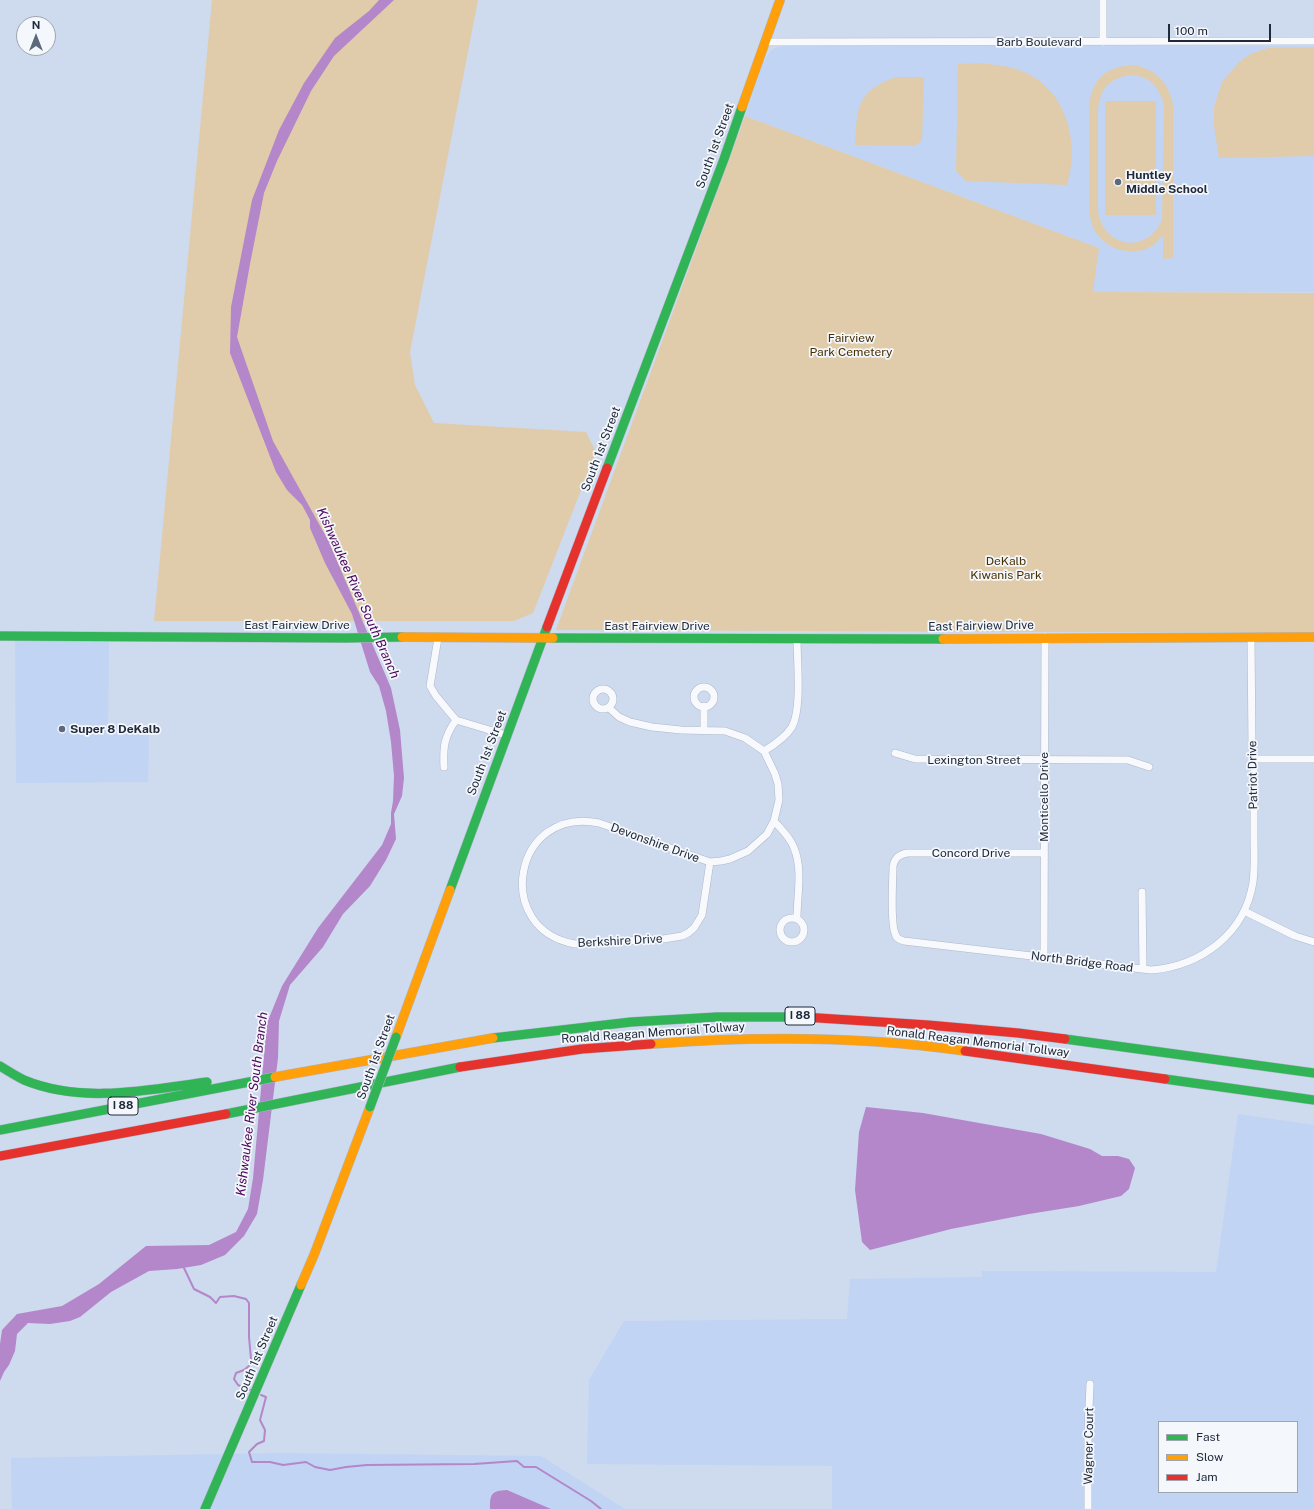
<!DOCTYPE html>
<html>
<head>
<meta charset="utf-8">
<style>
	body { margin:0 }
	#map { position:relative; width:1314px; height:1509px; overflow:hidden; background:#cedaee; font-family:"Public Sans",sans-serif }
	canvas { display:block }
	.legend { position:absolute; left:1158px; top:1421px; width:140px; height:72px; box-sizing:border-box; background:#f4f7fb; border:1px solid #9fa5ae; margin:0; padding:5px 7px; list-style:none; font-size:12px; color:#202a3b }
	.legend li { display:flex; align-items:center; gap:8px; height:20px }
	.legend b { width:20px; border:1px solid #9fa5ae }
	.north { position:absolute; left:16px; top:16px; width:40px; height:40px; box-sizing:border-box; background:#f4f7fb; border:1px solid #9fa5ae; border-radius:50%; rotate:0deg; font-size:11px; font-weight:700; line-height:16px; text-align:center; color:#202a3b }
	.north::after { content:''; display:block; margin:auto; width:14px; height:18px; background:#5d687a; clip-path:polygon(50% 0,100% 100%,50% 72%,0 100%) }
	.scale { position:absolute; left:1168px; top:24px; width:103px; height:18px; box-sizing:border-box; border:2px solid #202a3b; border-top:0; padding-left:5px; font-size:12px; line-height:14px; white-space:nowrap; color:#202a3b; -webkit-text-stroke:3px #f4f7fb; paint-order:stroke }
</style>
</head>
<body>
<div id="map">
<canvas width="1314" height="1509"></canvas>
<ul class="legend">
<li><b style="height:5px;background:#30b455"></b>Fast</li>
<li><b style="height:5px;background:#ff9f0a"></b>Slow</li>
<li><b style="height:5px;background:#e5322d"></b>Jam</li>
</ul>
<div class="north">N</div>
<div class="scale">100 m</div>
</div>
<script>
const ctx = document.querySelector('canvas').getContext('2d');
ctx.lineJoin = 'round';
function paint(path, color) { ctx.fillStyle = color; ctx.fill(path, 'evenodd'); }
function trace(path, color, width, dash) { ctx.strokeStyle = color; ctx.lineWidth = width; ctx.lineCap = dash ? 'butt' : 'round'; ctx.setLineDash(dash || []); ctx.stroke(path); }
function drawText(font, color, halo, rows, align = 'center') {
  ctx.font = font + ' "Public Sans",sans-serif'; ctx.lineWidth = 3.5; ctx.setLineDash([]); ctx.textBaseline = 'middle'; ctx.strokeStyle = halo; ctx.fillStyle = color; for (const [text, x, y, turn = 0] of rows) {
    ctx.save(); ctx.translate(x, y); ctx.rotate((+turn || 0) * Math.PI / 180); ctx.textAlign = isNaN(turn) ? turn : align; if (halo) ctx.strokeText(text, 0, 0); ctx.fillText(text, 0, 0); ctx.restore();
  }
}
const built = new Path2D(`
	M787 46H1314V292H1092L1099 248 745 116 762 65 770 51 777 47Z
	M15 639H109L108 725H149L148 782 16 783Z
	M1238 1114 1314 1125V1509H832V1466L587 1464 589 1380 624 1321 847 1319 850 1279 982 1277V1271L1216 1272ZM1159 1422H1297V1492H1159Z
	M278 1453 541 1456 625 1509H12L11 1458Z`);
const green = new Path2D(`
	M212 0H478L410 352 415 385 434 423 586 432 596 452 533 613 514 621H154Z
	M1268 48H1314V156L1219 158 1214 126V107L1222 82 1238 63 1250 54Z
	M978 63C997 65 1016 66 1032 76 1069 97 1079 147 1067 185L966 181 956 171 958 64Z
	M1135 65C1158 71 1168 82 1173 105V258L1163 259V236C1160 238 1158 241 1156 243 1137 259 1105 251 1094 229 1091 224 1090 217 1089 211V107C1092 78 1106 66 1135 65ZM1129 75C1149 75 1159 86 1164 105L1162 220C1159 226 1155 233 1149 237 1126 252 1102 236 1098 212V109C1101 88 1108 80 1129 75Z
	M896 77H924L922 140 915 146 855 145C857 106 857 91 896 77Z
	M1105 101H1156V215H1105Z
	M745 116 1099 248 1093 292 1314 293V633L556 630Z`);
const water = new Path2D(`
	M379 0H394L334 56 311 91 277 161 264 193 250 264 237 337 273 441 329 542 391 688 400 730 404 778 402 796 394 814 396 839 386 860 370 886 343 914 323 947 290 985 279 1021 278 1058 263 1180 257 1214 244 1236 225 1255 201 1265 177 1269 149 1271 111 1292 80 1317 70 1321 50 1324 28 1323 17 1334 15 1351 9 1365 4 1372 0 1381V1344L2 1330 17 1314 62 1306 99 1284 146 1246 209 1245 236 1232 248 1209 253 1178 267 1023 282 986 318 928 382 845 391 824V813L393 801 394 776 391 742 386 711 379 686 370 672 352 614 325 563 310 528V520L302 505 287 490 276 472 230 353 231 307 252 200 279 130 304 83 335 38 369 11Z
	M866 1107 923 1113 1041 1134 1090 1149 1102 1156H1118L1129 1159 1135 1168 1129 1189 1121 1196 1079 1206 1029 1214 951 1229 870 1250 862 1242 855 1190 859 1132Z
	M507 1490 551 1509H490C490 1494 491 1491 507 1490Z`);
const stream = new Path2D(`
	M184 1268 194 1289 210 1297 216 1303 220 1297 234 1296 246 1299 249 1303V1337L251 1359 250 1365 244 1370 236 1373 234 1379 238 1385 250 1390
	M261 1395 266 1397 260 1420 265 1430 264 1441 257 1444 249 1452 252 1462H270L283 1465 306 1462 315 1467 330 1470 346 1467 367 1465 474 1464 517 1461 524 1467H536L591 1501 601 1509`);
const street = new Path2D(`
	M1103 0V42
	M765 42 1314 41
	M438 638 430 686 436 696 456 720
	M694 697a10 10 0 1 1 20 0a10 10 0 1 1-20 0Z
	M593 699a10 10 0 1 1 20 0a10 10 0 1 1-20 0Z
	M609 708 619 717 630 722 652 727 681 730 725 731 745 738 764 751 775 774 778 784 779 800 774 821 767 834 748 851 730 859 721 861 710 862 599 823C514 805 491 929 575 944L663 939 682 936 688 933 694 928 702 915 710 862
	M704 730V706
	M764 751C774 745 785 738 792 727 802 708 797 661 797 639
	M895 753 915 759 1128 760 1149 767
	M1254 759H1314
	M444 767C443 747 444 737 456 720L506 735
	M774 821C781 829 791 838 794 848 803 869 797 896 797 918
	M1044 853H907C898 855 895 858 893 866 893 881 890 921 895 933 896 938 899 940 904 941L1151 970C1201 966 1245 934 1253 882 1255 867 1254 851 1254 836 1254 810 1254 785 1254 759L1252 749 1251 637
	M1142 892 1143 969
	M1244 911 1295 936 1314 942
	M780 930a12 12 0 1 1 24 0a12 12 0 1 1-24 0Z
	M1044 957 1045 637
	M1088 1509V1434L1090 1384`);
const fast = new Path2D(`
	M607 468 724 159 742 107
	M0 636 345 638 402 637
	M553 638 943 639
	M450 890 547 627
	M493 1038 631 1022 717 1017H803
	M1065 1039 1314 1073
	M0 1066C8 1071 16 1076 24 1080 82 1104 147 1090 207 1082
	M1165 1079 1314 1100
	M226 1114 460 1067
	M0 1130 275 1077
	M205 1509 301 1285`);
const slow = new Path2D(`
	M742 107 780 0
	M402 637 553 638
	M943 639 1314 637
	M396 1037 450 890
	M651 1044C755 1036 862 1036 965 1051
	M275 1077 493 1038
	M301 1285 314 1255 370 1107`);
const jam = new Path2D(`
	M547 627 607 468
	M803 1017 928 1025 1018 1033 1065 1039
	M965 1051 1165 1079
	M460 1067 582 1049 651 1044
	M0 1156 226 1114`);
const fastBridge = new Path2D(`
	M370 1107 396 1037`);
const markers = [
	[1118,182,4,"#5d687a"],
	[62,729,4,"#5d687a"]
];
const shields = [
	[800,1016,30],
	[123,1106,30]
];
const shieldNames = [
	["I 88",800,1016],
	["I 88",123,1106]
];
const streetNames = [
	["Barb Boulevard",1039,42],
	["South 1st Street",715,146,-70],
	["South 1st Street",601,449,-69],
	["East Fairview Drive",297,625],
	["East Fairview Drive",657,626],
	["East Fairview Drive",981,626,-1],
	["South 1st Street",487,753,-69],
	["Lexington Street",974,760],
	["Patriot Drive",1253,775,-91],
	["Monticello Drive",1044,797,-90],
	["Devonshire Drive",655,843,20],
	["Concord Drive",971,853],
	["Berkshire Drive",620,941,-3],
	["North Bridge Road",1082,962,7],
	["Ronald Reagan Memorial Tollway",653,1033,-4],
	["Ronald Reagan Memorial Tollway",978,1042,7],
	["South 1st Street",376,1057,-70],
	["South 1st Street",257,1358,-67],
	["Wagner Court",1089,1446,-89]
];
const poiNames = [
	["Huntley",1126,175],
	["Middle School",1126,189],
	["Super 8 DeKalb",70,729]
];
const parkNames = [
	["Fairview",851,338],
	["Park Cemetery",851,352],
	["DeKalb",1006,561],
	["Kiwanis Park",1006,575]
];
const waterNames = [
	["Kishwaukee River South Branch",358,593,66],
	["Kishwaukee River South Branch",252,1104,-83]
];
paint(built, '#c1d4f4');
paint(green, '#e0ccaa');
paint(water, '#b387c9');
trace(stream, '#b387c9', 2);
trace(street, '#adb7c9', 8);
trace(fast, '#adb7c9', 10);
trace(slow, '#adb7c9', 10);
trace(jam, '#adb7c9', 10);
trace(street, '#f8f9fc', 7);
trace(fast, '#30b455', 9);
trace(slow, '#ff9f0a', 9);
trace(jam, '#e5322d', 9);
trace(fastBridge, '#adb7c9', 10, []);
trace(fastBridge, '#30b455', 9);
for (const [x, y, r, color] of markers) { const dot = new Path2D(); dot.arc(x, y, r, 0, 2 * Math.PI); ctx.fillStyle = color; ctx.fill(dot); trace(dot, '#f4f7fb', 1.5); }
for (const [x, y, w] of shields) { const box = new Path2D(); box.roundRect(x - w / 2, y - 9, w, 18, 3); ctx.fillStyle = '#f4f7fb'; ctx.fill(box); trace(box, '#202a3b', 1); }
drawText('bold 11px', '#202a3b', null, shieldNames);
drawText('12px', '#202a3b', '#f4f7fb', streetNames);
drawText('bold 12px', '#202a3b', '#f4f7fb', poiNames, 'left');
drawText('12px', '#472f00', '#f4f7fb', parkNames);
drawText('italic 13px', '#4c075a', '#f4f7fb', waterNames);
</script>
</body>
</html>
